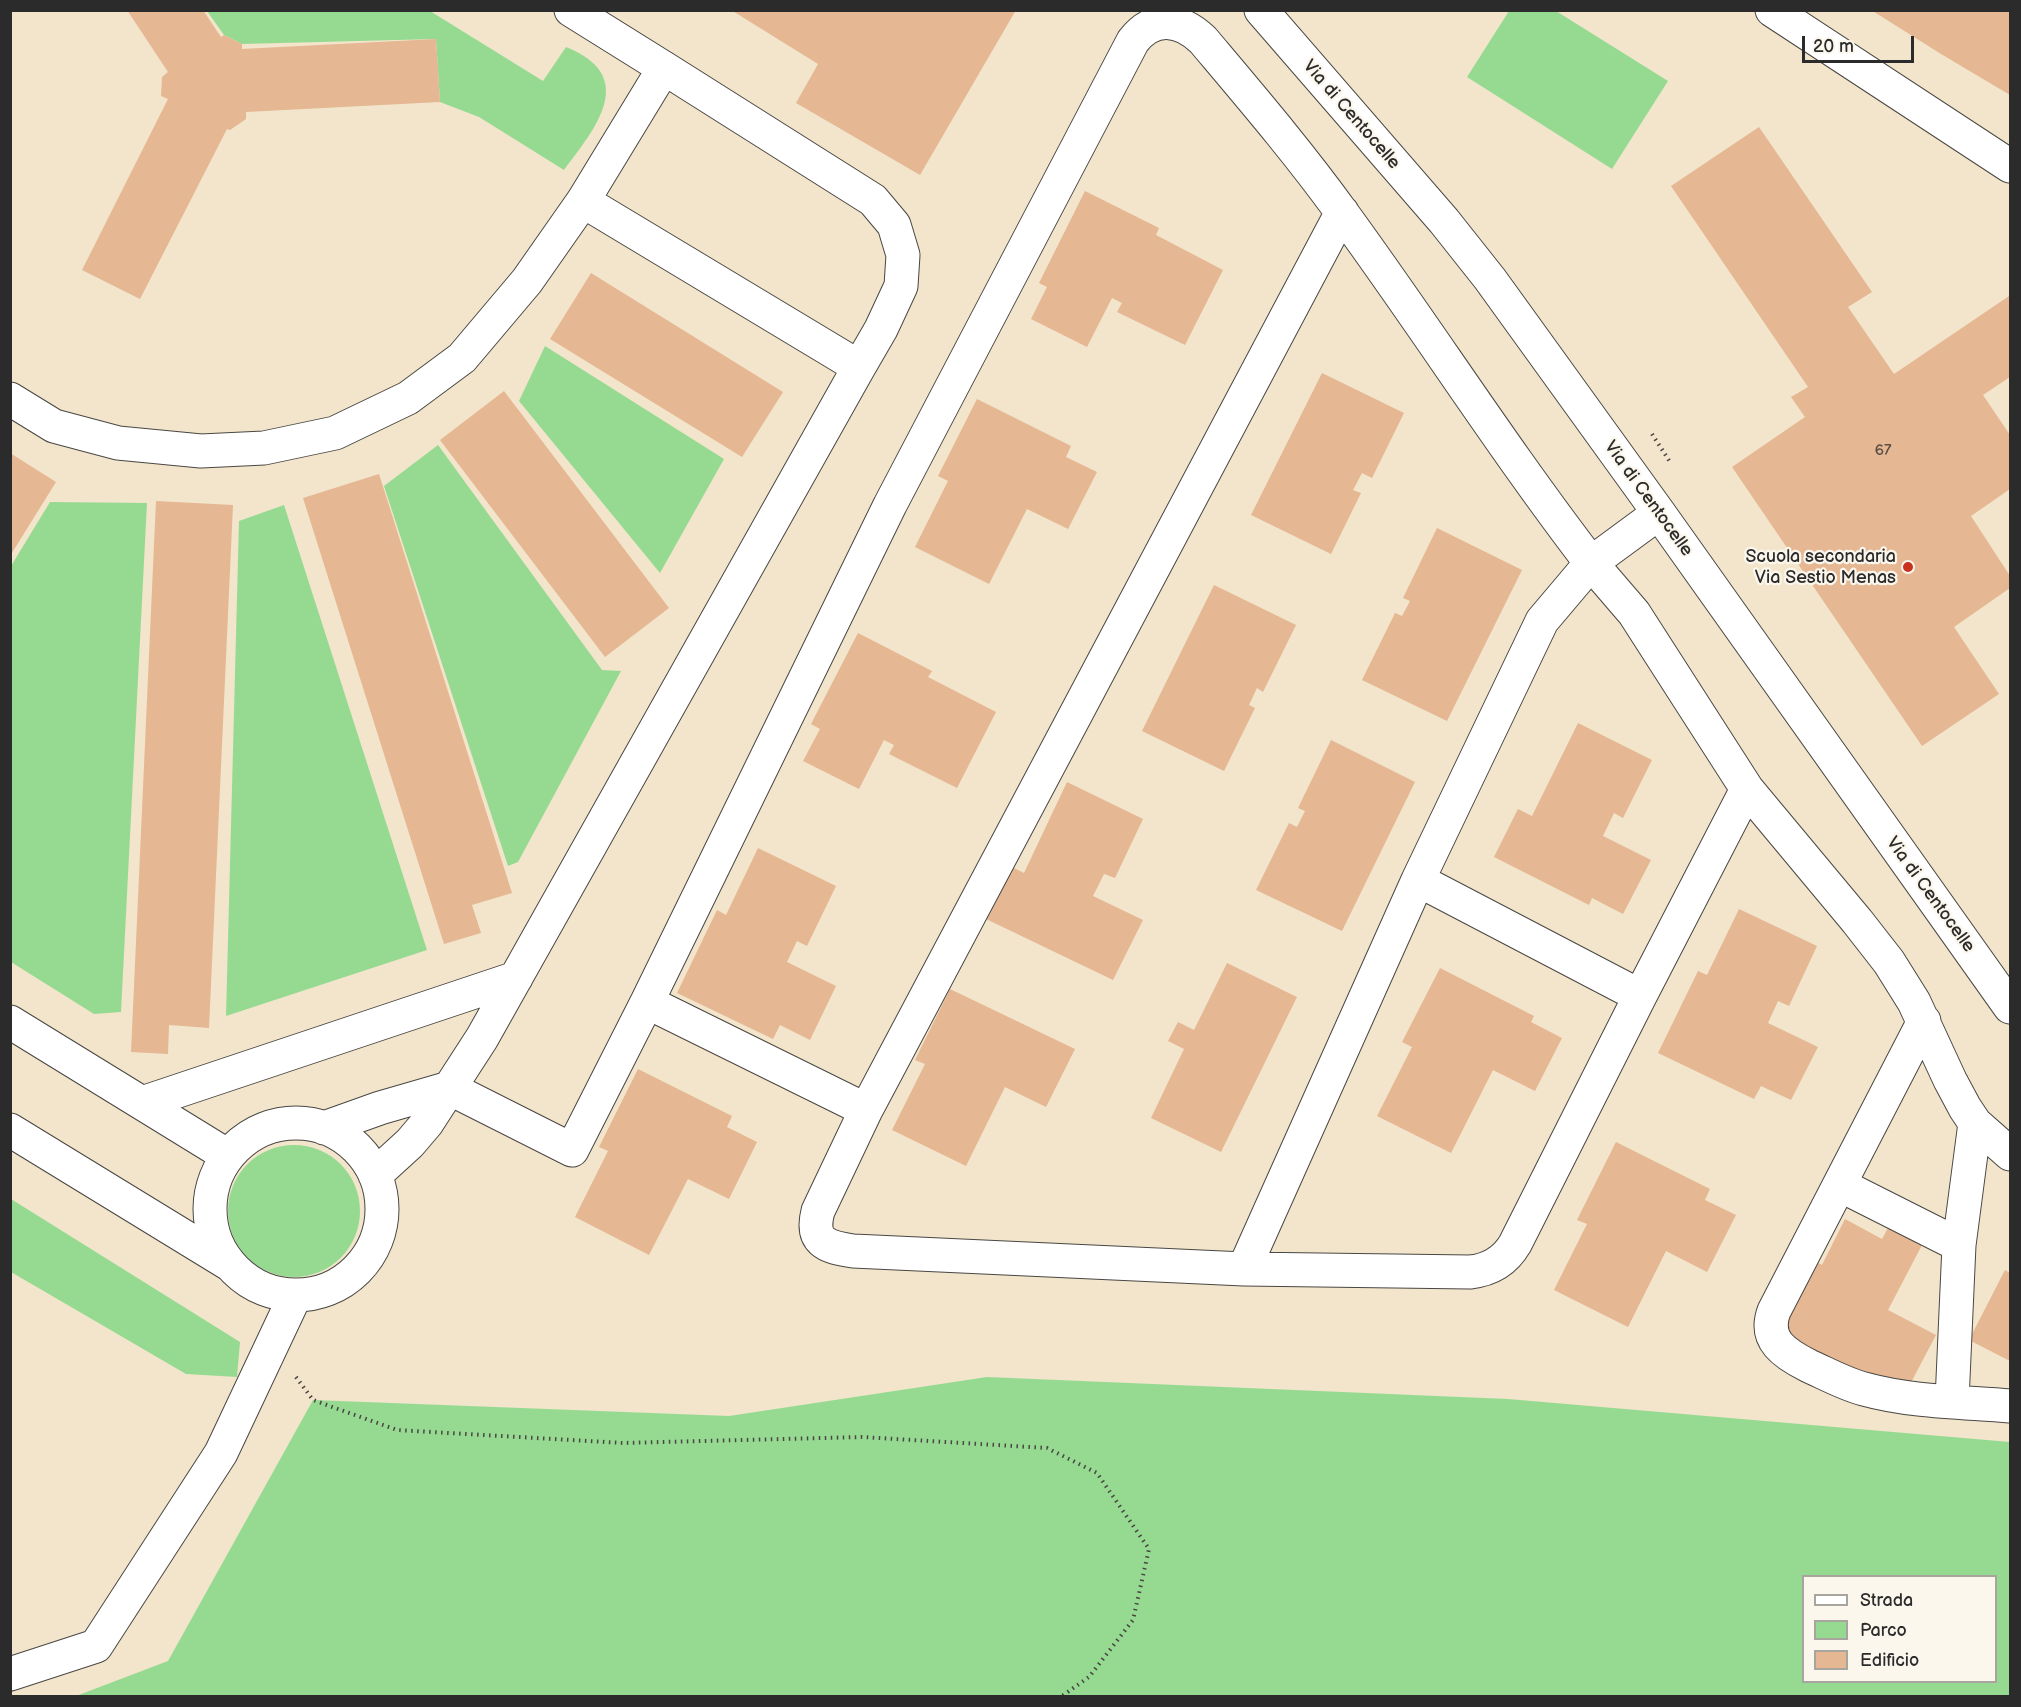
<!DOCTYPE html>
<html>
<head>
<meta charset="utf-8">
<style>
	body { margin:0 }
	#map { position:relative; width:2021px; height:1707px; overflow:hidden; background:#f2e5cb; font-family:"Balsamiq Sans",sans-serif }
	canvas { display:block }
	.frame { position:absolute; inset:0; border:12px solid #2b2b2b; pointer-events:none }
	.legend { position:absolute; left:1802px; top:1575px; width:195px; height:108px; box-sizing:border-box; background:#fbf7ec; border:2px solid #a8a59f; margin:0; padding:8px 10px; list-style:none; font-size:18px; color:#2b2b2b }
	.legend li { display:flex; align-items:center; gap:12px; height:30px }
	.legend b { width:30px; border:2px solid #a8a59f }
	.scale { position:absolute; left:1802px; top:36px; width:112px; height:27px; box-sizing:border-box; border:3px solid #2b2b2b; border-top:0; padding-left:8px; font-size:18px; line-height:21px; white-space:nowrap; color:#2b2b2b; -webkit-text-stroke:4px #fbf7ec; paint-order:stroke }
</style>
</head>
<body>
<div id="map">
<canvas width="2021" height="1707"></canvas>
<div class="frame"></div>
<ul class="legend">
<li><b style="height:8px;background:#fff"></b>Strada</li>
<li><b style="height:16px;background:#96da92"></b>Parco</li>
<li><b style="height:16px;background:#e5b793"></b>Edificio</li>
</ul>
<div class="scale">20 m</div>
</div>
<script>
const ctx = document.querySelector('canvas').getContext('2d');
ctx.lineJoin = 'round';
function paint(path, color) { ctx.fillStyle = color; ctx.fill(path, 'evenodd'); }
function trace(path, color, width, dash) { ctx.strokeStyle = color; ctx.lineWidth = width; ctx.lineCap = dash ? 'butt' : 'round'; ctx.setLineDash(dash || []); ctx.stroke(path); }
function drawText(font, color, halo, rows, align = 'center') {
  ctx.font = font + ' "Balsamiq Sans",sans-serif'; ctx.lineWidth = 4.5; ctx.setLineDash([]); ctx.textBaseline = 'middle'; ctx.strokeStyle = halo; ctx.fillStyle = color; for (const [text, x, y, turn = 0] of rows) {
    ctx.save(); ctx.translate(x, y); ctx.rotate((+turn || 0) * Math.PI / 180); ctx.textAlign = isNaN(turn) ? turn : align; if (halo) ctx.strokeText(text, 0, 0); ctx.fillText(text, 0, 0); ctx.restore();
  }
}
const green = new Path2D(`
	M207 11H430L543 81 566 47C639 76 596 128 564 170L479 117 440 102 436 39 242 44 224 35Z
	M1556 11 1668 81 1612 169 1467 77 1509 11Z
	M545 346 724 459 660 573 519 401Z
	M438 445 602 670 621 671 518 862 508 866 384 486Z
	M50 502 147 503 121 1012 94 1014 11 962V566Z
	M284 505 427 950 226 1016 239 521Z
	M228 1211a66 66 0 1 1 132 0a66 66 0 1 1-132 0Z
	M11 1199 240 1342 237 1377 186 1374 11 1272Z
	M987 1377 1508 1399 2010 1442V1696H76L168 1661 313 1400 729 1416ZM1804 1576H1996V1682H1804Z`);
const building = new Path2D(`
	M127 10H203L221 37 224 35 242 44V49L436 39 440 102 246 112V119L230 130 227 129 140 299 82 270 168 99 161 96 162 77 168 72Z
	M731 10H1016L920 175 796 103 818 64Z
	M1871 10H2010V95L1941 54Z
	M1759 127 1872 292 1848 307 1894 374 2009 296 2010 297V377L1983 395 2010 435V489L1971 516 2010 576V588L1954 627 1999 694 1922 746 1732 467 1805 417 1791 397 1808 387 1671 186Z
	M1085 191 1159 228 1156 235 1223 270 1185 345 1117 312 1122 303 1112 298 1087 347 1031 319 1047 287 1039 283Z
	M591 273 783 392 742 457 550 339Z
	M1322 373 1404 413 1372 478 1362 473 1353 490 1361 493 1331 554 1251 515Z
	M504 391 669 608 605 657 440 440Z
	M977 399 1071 446 1066 457 1097 472 1068 529 1027 509 989 584 915 547 948 481 938 476Z
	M10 453 56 482 10 556Z
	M379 474 512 893 472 905 481 933 444 944 303 498Z
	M156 501 233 505 209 1028 169 1025 168 1054 131 1052Z
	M1437 528 1522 570 1447 721 1362 680 1395 613 1402 616 1410 601 1403 598Z
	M1214 585 1296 625 1263 692 1257 688 1249 705 1255 708 1224 771 1142 731Z
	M858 633 932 671 928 677 996 712 957 788 889 754 894 745 884 740 859 789 803 761 820 729 811 724Z
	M1578 723 1652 760 1623 818 1614 813 1603 836 1651 860 1623 914 1592 898 1589 905 1494 857 1518 809 1532 816Z
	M1331 740 1415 782 1342 931 1256 890 1289 823 1297 827 1305 811 1298 808Z
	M1067 782 1143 819 1115 878 1104 874 1093 896 1143 920 1113 980 984 918 1010 866 1024 873Z
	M758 848 836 886 807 946 797 941 787 962 836 986 810 1040 780 1025 773 1039 677 993 717 910 726 915Z
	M1739 909 1817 946 1789 1006 1778 1001 1768 1023 1818 1047 1791 1100 1761 1086 1754 1099 1658 1053 1698 971 1707 975Z
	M1227 963 1297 997 1221 1152 1151 1118 1184 1049 1168 1041 1178 1022 1194 1030Z
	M1440 968 1534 1016 1531 1022 1562 1038 1535 1091 1493 1070 1451 1153 1377 1116 1412 1047 1402 1042Z
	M950 989 1075 1049 1046 1107 1005 1087 966 1166 892 1130 925 1064 915 1060Z
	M638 1069 732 1116 727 1127 757 1142 729 1199 688 1179 649 1255 575 1217 608 1151 599 1147Z
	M1616 1142 1710 1189 1705 1200 1736 1215 1707 1272 1666 1251 1628 1327 1554 1290 1587 1224 1577 1220Z
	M1845 1219 1882 1239 1888 1228 1922 1245 1888 1310 1936 1335 1907 1390 1876 1374 1870 1386 1836 1361 1779 1332 1815 1261 1822 1265Z
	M2005 1270 2010 1273V1361L1969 1340Z`);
const path = new Path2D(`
	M1652 434 1670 462
	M296 1377 313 1400 397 1430 623 1443 862 1437 1047 1448 1097 1473 1149 1549 1133 1620 1089 1677 1062 1696`);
const minor = new Path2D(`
	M571 10 664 68
	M1261 10 1444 221 1490 279 1659 513 2010 1007
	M1772 10 2010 166
	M10 399 54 426 118 443 201 451 264 448 335 433 408 398 462 358 527 281 583 201 664 68 873 200 894 225 903 255 901 286 881 329 859 367 583 201
	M1659 513 1591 563 1634 613 1747 789 1857 921 1889 962 1914 1002 1950 1080 1965 1108 1975 1123 2010 1154
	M1418 880 1640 996
	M1924 1021 1774 1311C1763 1340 1785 1354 1809 1366 1827 1374 1845 1384 1864 1389 1911 1402 1962 1402 2010 1406
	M10 1022 228 1156
	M142 1103 516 978
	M866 1110 818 1211C810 1242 826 1247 853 1251L1244 1269 1470 1272C1489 1270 1505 1261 1515 1244L1640 996 1747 789
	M210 1209a86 86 0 1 1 172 0a86 86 0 1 1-172 0Z
	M324 1128 380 1108 449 1088 572 1150 647 1002
	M10 1130 229 1264
	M375 1175 410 1143 427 1123 482 1038 859 367
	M1840 1185 1959 1245
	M1244 1269 1418 880 1542 621 1591 563C1504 450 1427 329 1343 214 1299 153 1251 97 1203 40 1180 18 1153 15 1133 41L890 505 647 1002 866 1110 1342 212
	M1952 1401 1959 1245 1975 1123
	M10 1674 96 1646 221 1453 295 1296`);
const markers = [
	[1908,567,6,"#c8321e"]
];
const numberNames = [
	["67",1883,451]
];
const streetNames = [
	["Via di Centocelle",1351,115,49],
	["Via di Centocelle",1648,499,54],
	["Via di Centocelle",1930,895,54]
];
const poiNames = [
	["Scuola secondaria",1896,557],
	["Via Sestio Menas",1896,578]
];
paint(green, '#96da92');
paint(building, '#e5b793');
trace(minor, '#494743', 35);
trace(path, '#494743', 4, [1.5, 4.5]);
trace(minor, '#fff', 33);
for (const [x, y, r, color] of markers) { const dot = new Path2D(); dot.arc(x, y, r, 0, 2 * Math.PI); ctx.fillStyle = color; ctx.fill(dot); trace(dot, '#fbf7ec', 2); }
drawText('15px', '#5a4e45', null, numberNames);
drawText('18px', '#2b2b2b', '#fbf7ec', streetNames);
drawText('18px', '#2b2b2b', '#fbf7ec', poiNames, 'right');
</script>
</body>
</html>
